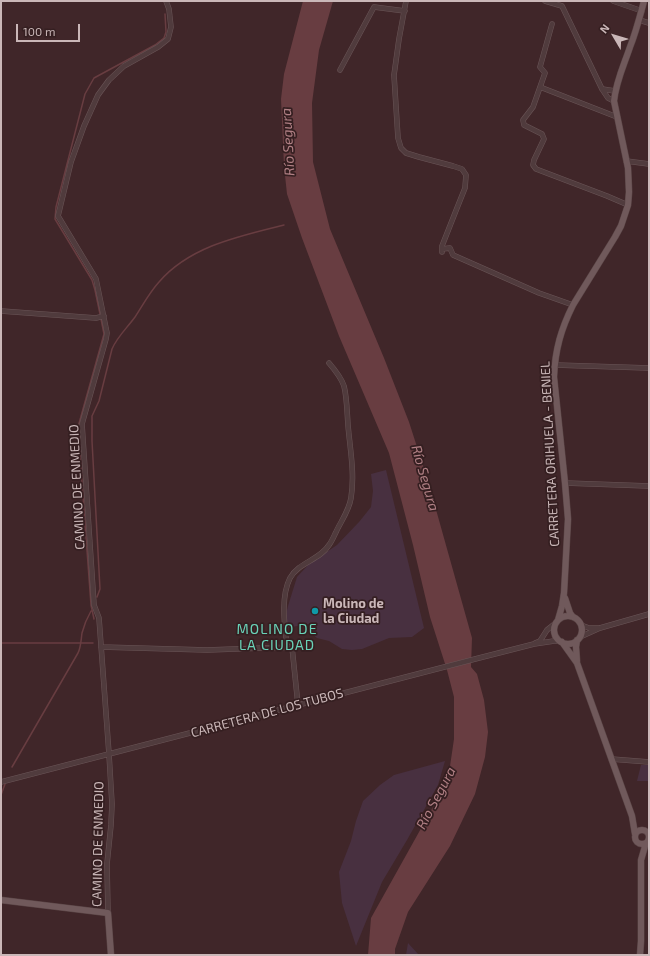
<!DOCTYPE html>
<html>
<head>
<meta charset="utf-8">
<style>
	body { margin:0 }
	#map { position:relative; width:650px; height:956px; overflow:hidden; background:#402629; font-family:"Exo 2",sans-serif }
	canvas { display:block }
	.frame { position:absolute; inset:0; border:2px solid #cab7b8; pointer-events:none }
	.north { position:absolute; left:594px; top:16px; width:40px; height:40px; -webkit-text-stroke:3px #351f21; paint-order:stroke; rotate:308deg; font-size:11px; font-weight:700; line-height:16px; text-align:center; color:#cab7b8 }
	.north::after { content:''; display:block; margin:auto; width:14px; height:18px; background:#cab7b8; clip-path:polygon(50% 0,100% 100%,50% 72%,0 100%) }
	.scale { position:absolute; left:16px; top:24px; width:64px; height:18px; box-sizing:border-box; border:2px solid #cab7b8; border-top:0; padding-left:5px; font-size:12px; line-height:14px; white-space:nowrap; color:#cab7b8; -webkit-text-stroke:3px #351f21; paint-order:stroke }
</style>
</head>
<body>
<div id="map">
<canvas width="650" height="956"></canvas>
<div class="frame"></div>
<div class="north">N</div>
<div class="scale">100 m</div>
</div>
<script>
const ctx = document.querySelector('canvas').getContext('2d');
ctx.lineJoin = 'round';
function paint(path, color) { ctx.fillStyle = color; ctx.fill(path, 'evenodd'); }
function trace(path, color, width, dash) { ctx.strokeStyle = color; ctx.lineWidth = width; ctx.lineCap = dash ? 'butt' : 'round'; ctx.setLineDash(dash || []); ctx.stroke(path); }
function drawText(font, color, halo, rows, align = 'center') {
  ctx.font = font + ' "Exo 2",sans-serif'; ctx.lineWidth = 3.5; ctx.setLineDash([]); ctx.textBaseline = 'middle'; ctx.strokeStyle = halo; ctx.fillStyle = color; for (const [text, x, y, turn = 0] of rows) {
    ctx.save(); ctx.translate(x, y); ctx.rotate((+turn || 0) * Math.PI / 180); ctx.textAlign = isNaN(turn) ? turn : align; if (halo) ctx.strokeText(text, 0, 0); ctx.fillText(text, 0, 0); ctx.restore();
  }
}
const green = new Path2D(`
	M386 470 424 628 412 637 389 638 362 649 352 650 342 649 329 641 317 638 311 633 309 624 286 628V615L288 606 297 577 309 564 337 545 359 522 371 507 373 491 371 474Z
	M445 761 438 785 407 840 382 882 356 946 342 903 339 872 351 841 356 821 363 801 380 785 394 775Z
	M641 765H649V781H637Z
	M408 943 419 955H406Z`);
const water = new Path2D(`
	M303 1H333L319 50 312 103 313 162 330 229 384 358 409 422 428 481 472 638 471 667 477 674 484 700 488 732 485 757 475 794 450 846 408 912 395 949V955H368L371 918 438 798 449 773 454 739V697L447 670 430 617 413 545 389 453 339 336 302 238 287 194 284 166 281 99 284 74Z`);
const stream = new Path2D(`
	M100 314 95 290 92 280 55 219 56 207 85 94 94 78 155 45 164 38 166 32 165 14
	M97 597 100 589 92 441V416L99 401 112 349C117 337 127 328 135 317 143 305 149 293 159 282 190 246 240 236 284 225
	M94 619 91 605 78 427 104 334 101 319
	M1 643H93
	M12 767 78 653C81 647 81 640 82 633 84 625 87 618 91 611
	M1 795 5 784`);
const minor = new Path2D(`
	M406 1 399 39 394 75 398 138 401 148 406 153 419 157 453 166 462 169 466 175 465 188 457 208 442 246V252
	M545 1 562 6 602 89 608 98 614 101
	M613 1 642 11
	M639 20 649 23
	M552 24 540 67 545 73 533 107 523 120 524 125 542 134 544 139 534 160 533 165 536 169 607 196 628 205
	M340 70 374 7 405 11
	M540 87 617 117
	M602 89 615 91
	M626 161 649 164
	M442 249 450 248 453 255 539 293 573 305
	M1 311 96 318 104 316
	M555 365 649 368
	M565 483 649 486
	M581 625 589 628H599
	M580 637 600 628 649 614
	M535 643 540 641 547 630 557 622
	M101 647 207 650 292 647 298 705
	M287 648C285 627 280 598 290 578 299 562 320 560 329 545 332 541 334 536 336 532 341 521 349 511 351 498 355 474 350 449 348 425 347 412 347 398 344 386 341 377 335 370 329 363
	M611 759 649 762
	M1 782 479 658 534 644 554 641H560
	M646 832 649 833
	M648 840 649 839
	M108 913 107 864 111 825 112 804 109 754 99 618 94 605 82 424 106 339 107 333 96 279 58 216 71 162 84 126 98 95 109 80 124 66 158 47 168 39 171 27 169 9 166 1`);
const major = new Path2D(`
	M565 598 570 613 573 617
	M554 630a14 14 0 1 1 28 0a14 14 0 1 1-28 0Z
	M558 620 562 606 564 593 568 519 565 483 554 377C555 350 561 329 573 305L615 237 621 226 628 205 629 192 628 168 614 101C616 81 624 65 630 47 636 32 640 16 644 1
	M562 642 577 663 632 816 635 834
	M577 661 576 647 577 640
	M635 837a7 7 0 1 1 14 0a7 7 0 1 1-14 0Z
	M1 900 108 913 111 955
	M640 955 641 941V860L646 843`);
const markers = [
	[315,611,4,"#0f9aa8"]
];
const streetNames = [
	["CARRETERA ORIHUELA - BENIEL",550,454,-93],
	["CAMINO DE ENMEDIO",77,487,-93],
	["CARRETERA DE LOS TUBOS",267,713,-15],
	["CAMINO DE ENMEDIO",98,844,-89]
];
const poiNames = [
	["Molino de",323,604],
	["la Ciudad",323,619]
];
const waterNames = [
	["Río Segura",288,142,-93],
	["Río Segura",425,478,74],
	["Río Segura",436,798,-62]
];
const neighbourhoodNames = [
	["MOLINO DE",277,629],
	["LA CIUDAD",277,645]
];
paint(green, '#483040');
paint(water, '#683d41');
trace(stream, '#683d41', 1.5);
trace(minor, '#6a5557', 5.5);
trace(major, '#594445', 7);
trace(minor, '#503b3d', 4.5);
trace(major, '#70595b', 6);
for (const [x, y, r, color] of markers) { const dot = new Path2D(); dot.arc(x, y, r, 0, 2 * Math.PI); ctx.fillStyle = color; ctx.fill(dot); trace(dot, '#351f21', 1.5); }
drawText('13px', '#cab7b8', '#351f21', streetNames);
drawText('bold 13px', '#cab7b8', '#351f21', poiNames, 'left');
drawText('italic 14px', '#b18085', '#351f21', waterNames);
ctx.letterSpacing = '1px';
drawText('14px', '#6ad3b9', '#351f21', neighbourhoodNames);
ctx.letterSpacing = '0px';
</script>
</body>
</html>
